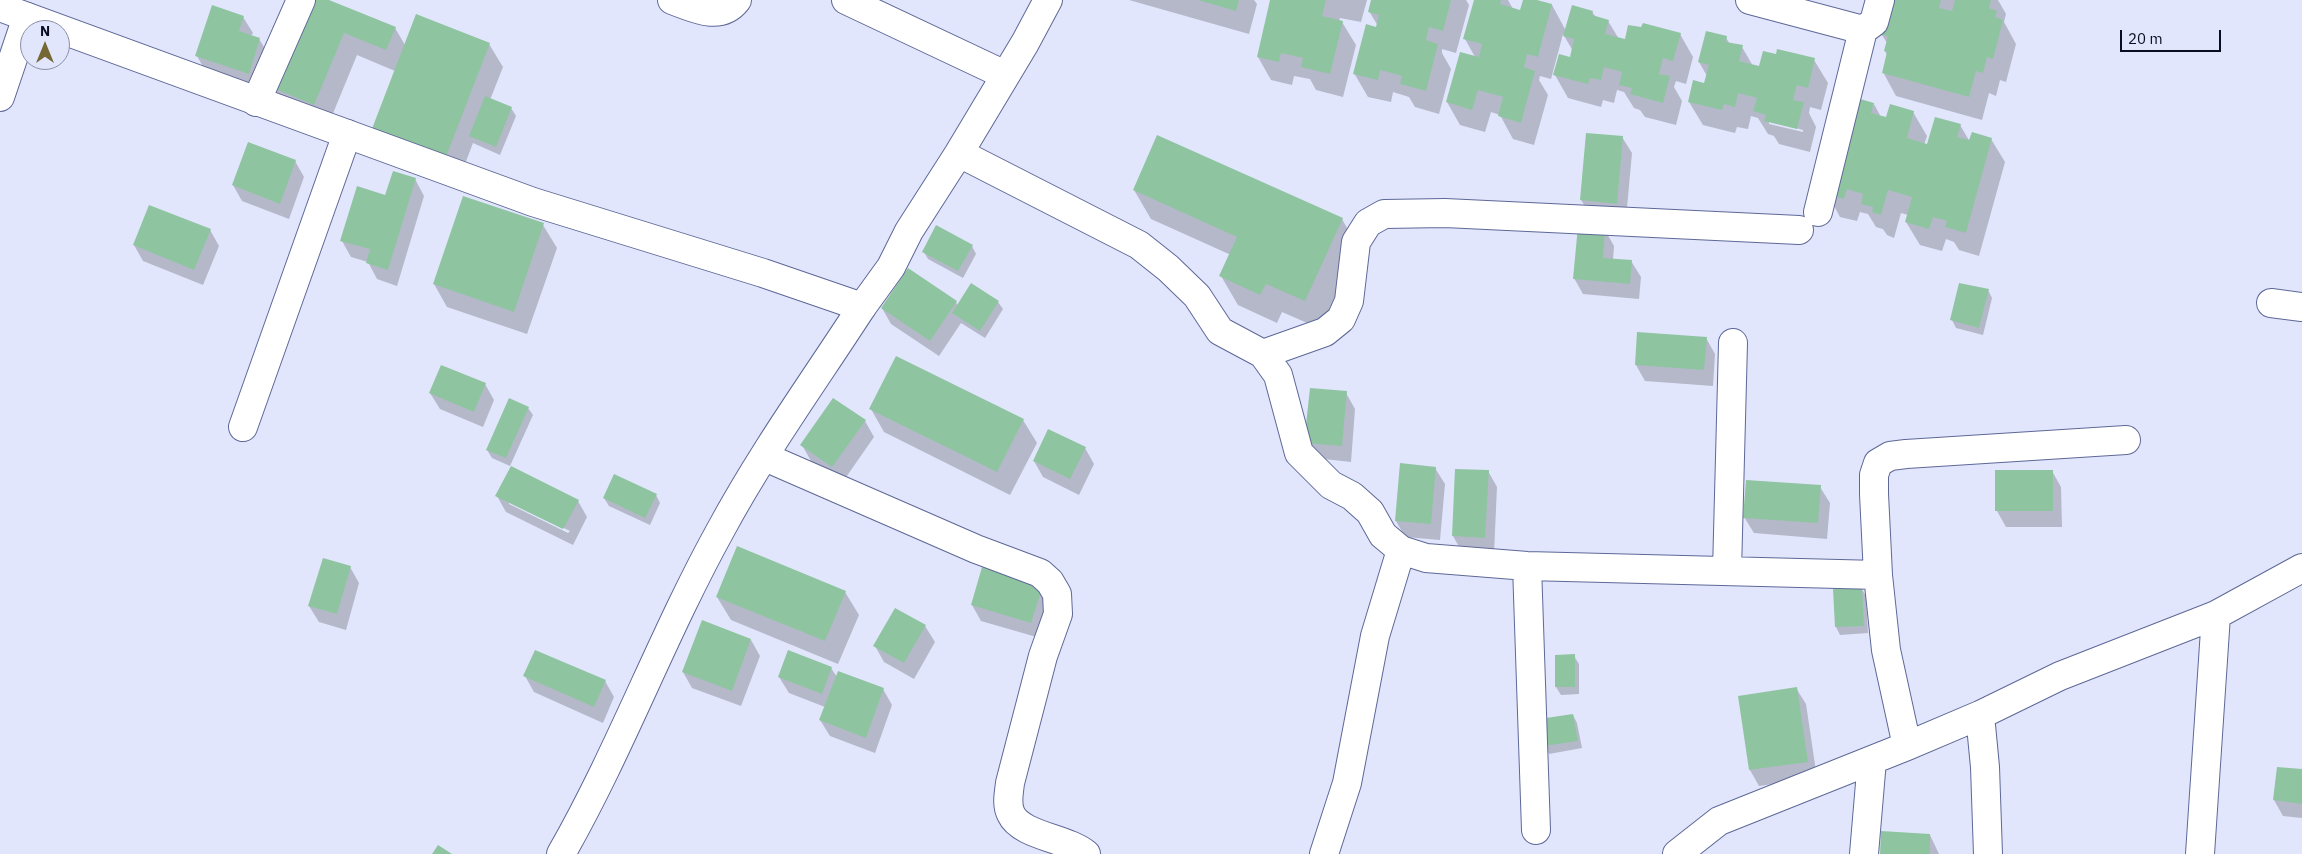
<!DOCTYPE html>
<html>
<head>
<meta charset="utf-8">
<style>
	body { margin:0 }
	#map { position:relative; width:2302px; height:854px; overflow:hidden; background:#e1e6fc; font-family:"IBM Plex Sans",sans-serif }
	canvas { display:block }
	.north { position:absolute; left:20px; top:20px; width:50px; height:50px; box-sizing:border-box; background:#e1e6fc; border:1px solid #8b8fa4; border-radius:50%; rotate:0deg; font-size:14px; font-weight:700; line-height:20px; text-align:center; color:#0a0d1f }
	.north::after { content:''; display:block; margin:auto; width:18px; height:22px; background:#756835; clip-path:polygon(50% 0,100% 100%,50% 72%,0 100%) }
	.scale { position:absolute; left:2120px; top:30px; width:101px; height:22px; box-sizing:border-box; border:2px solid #0a0d1f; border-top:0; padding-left:6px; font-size:15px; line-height:18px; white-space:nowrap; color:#0a0d1f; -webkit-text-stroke:4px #e1e6fc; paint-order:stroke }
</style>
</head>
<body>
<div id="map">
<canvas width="2302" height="854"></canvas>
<div class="north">N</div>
<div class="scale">20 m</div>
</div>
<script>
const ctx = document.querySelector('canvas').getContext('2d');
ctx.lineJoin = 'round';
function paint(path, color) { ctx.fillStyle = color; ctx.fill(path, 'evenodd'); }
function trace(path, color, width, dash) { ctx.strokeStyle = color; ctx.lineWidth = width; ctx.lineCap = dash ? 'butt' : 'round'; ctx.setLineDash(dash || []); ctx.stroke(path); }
const shadow = new Path2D(`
	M326 0 395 28 405 45 489 44 503 67 490 100 511 108 516 116 500 155 473 143 457 185 395 71 357 55 327 128 288 111 274 88Z
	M1129 0H1254L1257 4 1249 34Z
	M1271 0H1367L1361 22 1340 18 1339 21 1342 22 1356 45 1343 97 1316 90 1310 79 1294 76 1292 85 1271 80 1258 57Z
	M1372 0H1466L1469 5 1456 53 1442 49V53L1451 69 1439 114 1415 107 1409 97 1393 92 1391 102 1368 97 1354 73 1378 26 1369 11Z
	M1476 0H1508L1513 9 1521 12 1524 0 1552 5 1566 31 1592 12 1596 17 1608 21 1619 39 1626 41 1680 34 1693 57 1686 84 1676 81 1674 87 1682 101 1676 125 1645 117 1640 110 1634 108 1624 92 1617 90 1614 103 1603 100 1601 107 1568 98 1555 75 1571 58 1573 51 1563 34 1551 79 1540 76 1539 80 1548 95 1534 145 1513 139 1500 115 1491 112 1485 132 1460 125 1447 102 1475 57 1465 39Z
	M1896 0H1998L2006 14 2004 22 2016 44 2006 82 2000 80 1996 96 1989 93 1982 120 1896 96 1883 72 1887 55 1885 51 1887 43 1882 35Z
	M243 17 253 33 251 36 259 39 269 55 258 89 206 72 197 56Z
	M1726 38 1730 44 1742 47 1753 66 1760 67 1777 55 1814 60 1828 83 1821 110 1810 107 1809 113 1816 127 1810 152 1779 144 1774 136 1768 134 1758 118 1751 116 1748 129 1737 127 1735 133 1703 125 1689 102 1705 84 1707 76 1699 62ZM1769 121 1803 130V132L1769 124Z
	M1874 104 1881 117 1887 119 1913 112 1927 136 1924 145 1928 146 1960 125 1970 142 1991 139 2005 162 1979 256 1959 250 1954 242 1946 239 1942 251 1920 245 1906 222 1908 215 1901 213 1894 238 1887 235 1883 229 1876 227 1868 214 1860 212 1857 221 1840 217 1827 193Z
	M1622 137 1632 153 1626 219 1591 216 1581 200Z
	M295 161 304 177 289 219 242 201 233 185Z
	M415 179 424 196 397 286 377 279 368 262 351 257 342 241 386 196Z
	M1134 190 1342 219 1358 248 1321 329 1282 312 1277 323 1238 305 1221 276 1231 255 1151 219Z
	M543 225 557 248 527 334 447 307 434 284Z
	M210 230 219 246 203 285 143 261 134 245Z
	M1605 230 1614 246 1613 260 1631 261 1641 277 1639 299 1583 294 1574 278Z
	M972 246 976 254 963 278 928 259 924 252Z
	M1988 290 1992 298 1983 335 1956 328 1952 320Z
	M956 302 958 306 998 302 1003 309 985 338 961 323 939 356 891 324 882 308Z
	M1706 338 1715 354 1713 386 1645 381 1636 365Z
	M485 384 494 400 483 427 440 409 430 393Z
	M1346 393 1355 409 1351 462 1315 458 1306 442Z
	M528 408 533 415 510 466 492 458 487 450Z
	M871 409 1023 420 1037 443 1010 495 884 432Z
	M865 421 874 437 842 483 811 461 802 445Z
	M1085 448 1094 464 1079 495 1043 477 1034 461Z
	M1435 468 1445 484 1440 540 1405 537 1396 521Z
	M1488 471 1497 487 1494 553 1462 552 1453 536Z
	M2052 471 2061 487 2062 527H2006L1997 511Z
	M1820 487 1830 503 1827 539 1754 533 1744 517Z
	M656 495 660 503 650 525 609 506 604 498Z
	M497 496 578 501 587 517 573 545 506 512ZM509 501 570 531 568 533 509 504Z
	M350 567 359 583 346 630 319 622 309 606Z
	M1042 586 1051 602 1040 638 981 621 972 605Z
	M1861 588 1866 596 1868 633 1840 635 1836 627 1834 590Z
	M845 592 859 615 838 664 731 620 717 597Z
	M925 626 935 642 914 679 884 662 875 646Z
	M751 640 760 656 741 706 692 688 683 672Z
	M1574 656 1579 664V694L1561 695 1556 687Z
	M831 668 837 677 883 689 892 705 875 753 830 736 820 720 825 707 789 693 779 677Z
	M525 676 605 681 614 697 603 723 534 692Z
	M1796 688 1806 704 1817 778 1759 786 1750 770 1739 697Z
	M1573 715 1577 723 1582 748 1549 754 1545 746Z
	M2302 771V818L2283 816 2274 800Z
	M1930 835 1939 854H1881Z`);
const building = new Path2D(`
	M309 0H329L396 27 386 50 344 33 314 105 273 88Z
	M1198 0H1239L1236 11Z
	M1270 0H1326L1322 16 1343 21 1330 74 1301 67 1303 58 1281 53 1279 62 1257 57Z
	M1371 0H1451L1443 31 1429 27 1426 40 1438 44 1426 91 1400 84 1402 76 1380 70 1378 80 1353 74 1366 24 1376 27 1379 15 1368 12Z
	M1474 0H1501L1500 4 1520 10 1523 0H1537L1552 4 1538 57 1527 54 1524 67 1535 71 1521 123 1498 116 1503 97 1478 90 1472 110 1446 102 1460 52 1479 57 1482 44 1463 39Z
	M1895 0H1941L1939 8 1952 11 1955 0H1991L1989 8 1997 11 1995 17 2003 20 1993 59 1987 57 1983 73 1976 71 1969 97 1882 73 1887 52 1884 51 1888 36 1881 35 1889 2 1894 3Z
	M212 5 244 16 239 31 260 38 249 74 195 56Z
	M1572 5 1593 11 1592 15 1609 20 1605 34 1625 39 1628 25 1641 27 1643 23 1681 33 1673 61 1663 58 1659 74 1670 76 1663 103 1630 94 1632 88 1619 85 1622 72 1604 67 1601 80 1590 78 1588 84 1553 75 1559 54 1570 57 1574 39 1563 36Z
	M416 14 490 43 444 162 370 134Z
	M1706 31 1727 36 1726 42 1743 45 1739 61 1759 66 1763 51 1776 54 1777 49 1815 58 1808 88 1797 85 1793 100 1804 102 1797 129 1764 121 1766 115 1753 111 1757 98 1738 93 1735 107 1724 104 1722 110 1688 102 1693 80 1704 83 1709 65 1698 62Z
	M485 96 512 107 496 147 469 136Z
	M1853 97 1874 103 1871 113 1886 117 1890 104 1914 111 1907 138 1927 144 1935 117 1961 124 1957 137 1969 140 1972 132 1992 138 1966 233 1945 227 1947 221 1933 217 1929 229 1905 222 1912 197 1888 190 1881 215 1872 212 1873 207 1861 204 1863 194 1847 189 1844 199 1826 194Z
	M1586 133 1623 136 1617 204 1580 200Z
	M1157 135 1343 218 1305 301 1266 284 1260 295 1219 276 1237 237 1133 190Z
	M248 142 296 160 280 204 232 185Z
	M393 171 416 178 388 270 366 263 370 249 340 241 357 186 385 195Z
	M463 196 544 223 514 312 433 284Z
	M149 205 211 229 194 270 133 245Z
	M936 225 973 245 958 271 922 252Z
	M1578 226 1605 229 1603 258 1632 260 1630 284 1573 279Z
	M908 268 957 301 930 341 881 308Z
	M971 283 999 301 980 331 952 313Z
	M1959 283 1989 289 1979 328 1950 320Z
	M1637 332 1707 337 1704 370 1635 365Z
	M896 356 1024 419 997 472 869 409Z
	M441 365 486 383 474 412 429 393Z
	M1310 388 1347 391 1342 446 1304 443Z
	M509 398 529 407 506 458 486 450Z
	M833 398 866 420 832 467 800 445Z
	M1048 429 1086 447 1070 479 1033 461Z
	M1400 463 1436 467 1431 524 1395 521Z
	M511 466 579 500 563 529 495 496Z
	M1455 469 1489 470 1485 538 1452 536Z
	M1995 470H2053V511H1995Z
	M614 474 657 494 645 518 603 498Z
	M1746 480 1821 485 1818 523 1743 518Z
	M737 546 846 591 825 641 716 597Z
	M323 558 351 566 337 614 308 606Z
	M982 567 1043 585 1031 623 971 605Z
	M1862 587 1864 626 1835 627 1833 589Z
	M895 608 926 625 904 663 873 646Z
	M702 620 751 639 732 691 682 672Z
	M535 650 606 680 594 707 523 676Z
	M788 650 832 667 822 694 778 677Z
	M1575 654V687H1555V655Z
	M838 671 884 688 866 738 819 720Z
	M1797 687 1808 762 1749 770 1738 696Z
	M1573 714 1578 741 1544 746 1539 719Z
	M2277 767 2302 769V804L2273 800Z
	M1881 831 1930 834V854H1880Z
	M438 845 452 854H432Z`);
const minor = new Path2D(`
	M672 0C694 8 720 22 737 0
	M846 0 1005 75
	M1750 0 1863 30 1874 22 1880 0
	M0 97 27 17
	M256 102 301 0
	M959 153 1139 245 1168 268 1197 296 1220 331 1263 354 1278 375 1299 453 1331 485 1352 496 1370 512 1383 535 1401 550 1426 558 1527 566 1878 575
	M1818 212 1863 30
	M2271 303 2302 307
	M862 307 891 267 909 231 959 153 1025 43 1048 0
	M1263 354 1325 332 1341 319 1349 301 1356 242 1368 223 1384 214 1445 213 1799 230
	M243 427 347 134
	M765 457 976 549 1040 573 1050 582 1057 594 1058 614 1043 656 1010 783C1009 793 1006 804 1011 814 1021 836 1067 838 1086 854
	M1527 566 1536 830
	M1727 571 1733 343
	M1980 715 1985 767 1988 854
	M1907 746 1886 650 1878 575 1874 494V475L1878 463 1890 456 1906 454 2126 440
	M1324 854 1347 783 1375 636 1401 550
	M1677 854 1719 821 1907 746 1980 715 2060 676 2216 615 2302 568
	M1864 854 1872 760
	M2200 854 2216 615`);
const tertiary = new Path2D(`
	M0 7 533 202 763 273 862 307C814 381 762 453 720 531 662 636 621 749 561 854`);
paint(shadow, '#0003');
paint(building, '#8fc4a1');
trace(minor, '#5e6897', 30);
trace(tertiary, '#5e6897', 30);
trace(minor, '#fff', 28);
trace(tertiary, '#fff', 28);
</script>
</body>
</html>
